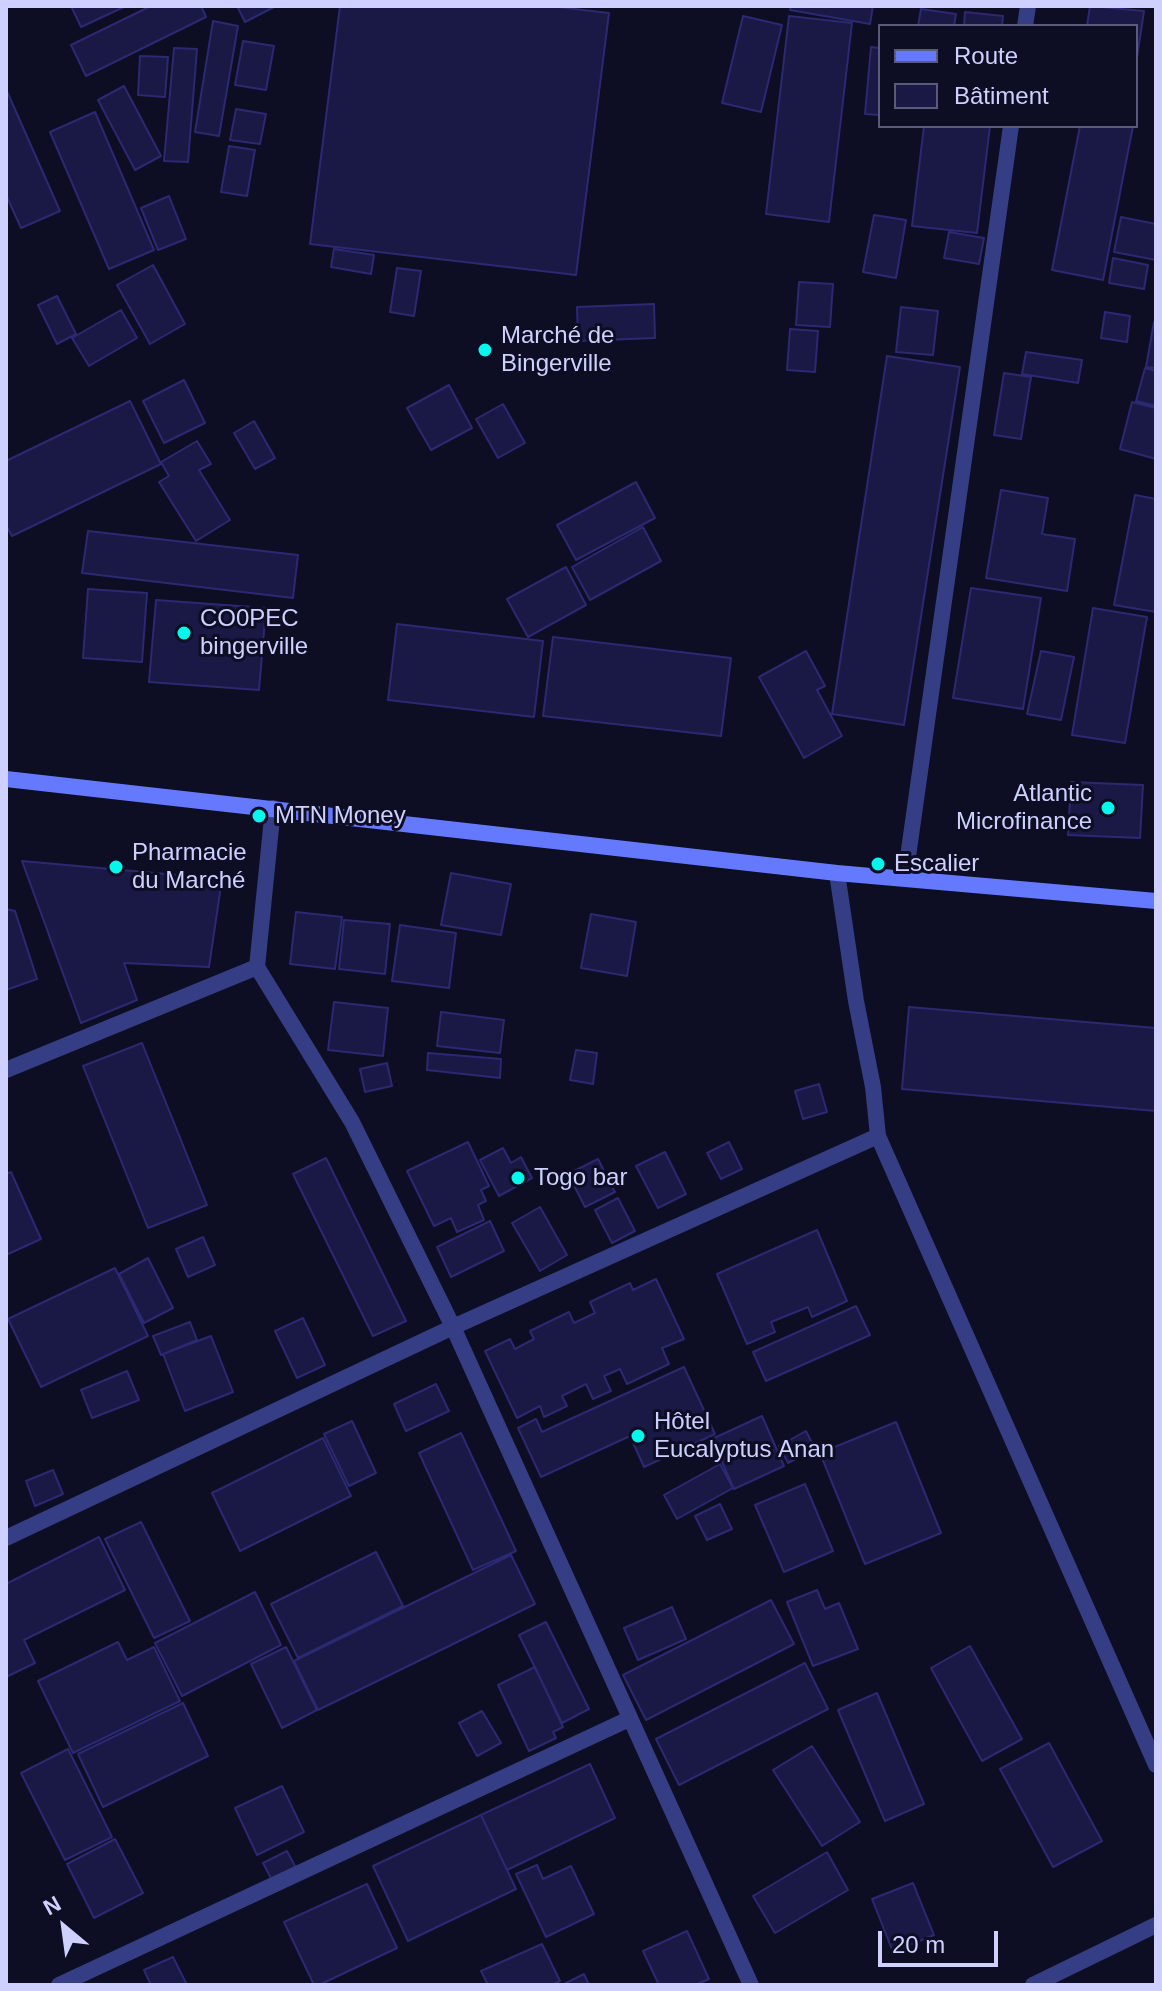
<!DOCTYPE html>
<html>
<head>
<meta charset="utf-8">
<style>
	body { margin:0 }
	#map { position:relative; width:1162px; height:1991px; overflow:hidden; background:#0d0d23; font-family:Helvetica,sans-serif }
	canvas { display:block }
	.frame { position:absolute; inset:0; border:8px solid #ced0ff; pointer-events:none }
	.legend { position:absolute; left:878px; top:24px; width:260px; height:104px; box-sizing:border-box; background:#0d0d23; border:2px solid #5a5b7b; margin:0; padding:10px 14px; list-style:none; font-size:24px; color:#ced0ff }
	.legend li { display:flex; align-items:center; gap:16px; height:40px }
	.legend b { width:40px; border:2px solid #5a5b7b }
	.north { position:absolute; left:24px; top:1887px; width:80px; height:80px; -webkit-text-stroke:6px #0d0d23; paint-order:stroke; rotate:331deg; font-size:22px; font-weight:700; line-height:32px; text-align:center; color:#ced0ff }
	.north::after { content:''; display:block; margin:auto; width:28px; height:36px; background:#ced0ff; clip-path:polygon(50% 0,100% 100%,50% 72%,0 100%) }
	.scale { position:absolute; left:878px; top:1931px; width:120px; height:36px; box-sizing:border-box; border:4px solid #ced0ff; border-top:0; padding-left:10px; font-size:24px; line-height:28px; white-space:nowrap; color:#ced0ff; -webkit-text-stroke:6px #0d0d23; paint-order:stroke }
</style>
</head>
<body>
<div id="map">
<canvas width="1162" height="1991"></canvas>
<div class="frame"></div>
<ul class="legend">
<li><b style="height:10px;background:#6579ff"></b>Route</li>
<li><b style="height:22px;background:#1a1845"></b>Bâtiment</li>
</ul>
<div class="north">N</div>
<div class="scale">20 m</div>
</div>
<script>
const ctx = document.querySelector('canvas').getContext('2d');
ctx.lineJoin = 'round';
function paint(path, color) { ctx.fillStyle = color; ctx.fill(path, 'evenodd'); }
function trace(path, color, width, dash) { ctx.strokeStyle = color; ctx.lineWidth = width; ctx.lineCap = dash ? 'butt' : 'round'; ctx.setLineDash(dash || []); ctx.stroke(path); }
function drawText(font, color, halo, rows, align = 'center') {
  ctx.font = font + ' Helvetica,sans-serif'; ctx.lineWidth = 6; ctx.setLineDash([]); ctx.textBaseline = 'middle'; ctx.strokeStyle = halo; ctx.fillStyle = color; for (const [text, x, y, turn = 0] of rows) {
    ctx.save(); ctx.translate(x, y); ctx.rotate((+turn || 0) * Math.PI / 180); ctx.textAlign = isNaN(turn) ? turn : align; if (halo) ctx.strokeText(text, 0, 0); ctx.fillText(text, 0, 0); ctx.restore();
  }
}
const building = new Path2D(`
	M71 6H126L81 27Z
	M151 6H201L206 17 86 76 71 45Z
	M237 6H276L245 22Z
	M340 6H549L609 13 576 275 310 244Z
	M791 6H873L870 24 790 10Z
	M1090 6 1144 11 1136 64V26H1087Z
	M921 9 956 14 954 26H918Z
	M965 12 1003 16 1002 26H964Z
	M743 16 782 25 761 112 722 103Z
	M789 16 852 23 829 222 766 214Z
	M213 21 238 26 219 136 195 132Z
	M243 41 274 46 266 90 235 85Z
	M871 47 880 48V115L865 114Z
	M174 48 197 49 188 162 164 161Z
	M140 56 168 57 165 97 138 95Z
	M124 86 161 156 135 170 98 100Z
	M6 89 60 211 21 228 6 195Z
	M236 109 266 114 260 144 230 140Z
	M95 112 154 250 109 269 50 132Z
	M924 126H990L977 233 912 226Z
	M1080 126H1133L1103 280 1052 270Z
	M229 146 255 150 247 196 221 192Z
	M169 196 186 239 158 250 141 208Z
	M874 215 906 220 896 278 863 272Z
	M1121 217 1156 224V260L1114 252Z
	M949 232 984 238 979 264 944 258Z
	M334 249 374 255 371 274 331 267Z
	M1113 258 1148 265 1144 289 1109 283Z
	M153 265 185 324 150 344 117 285Z
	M397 268 421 271 414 316 390 312Z
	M799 282 833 284 830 327 796 325Z
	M57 296 76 334 57 344 38 305Z
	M654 304 655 338 578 341 577 307Z
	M901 307 938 311 933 355 896 352Z
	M121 310 137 338 89 366 72 338Z
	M1105 312 1130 316 1127 342 1101 338Z
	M1154 322H1156V368L1146 367Z
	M790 329 818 331 815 372 787 370Z
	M1026 352 1082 360 1078 383 1022 374Z
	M887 356 960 367 904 725 832 714Z
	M1145 368 1156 371V406L1136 401Z
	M1004 373 1031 377 1021 439 994 435Z
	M184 380 205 423 164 443 143 401Z
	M449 385 472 428 431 450 407 408Z
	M130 401 161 464 12 536 6 525V461Z
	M1132 402 1156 408V459L1120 449Z
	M503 404 525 443 498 458 476 419Z
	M254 421 275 458 255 469 234 433Z
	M197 441 211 464 199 470 230 520 196 541 159 482 169 476 161 462Z
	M636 482 655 518 576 560 557 525Z
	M1001 490 1048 498 1042 534 1075 539 1067 591 986 578Z
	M1135 495 1156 499V612L1114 605Z
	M643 527 661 561 590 600 572 567Z
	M88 531 298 555 293 598 82 573Z
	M566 567 586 605 528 637 507 599Z
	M971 588 1041 598 1023 709 953 698Z
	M88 589 147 593 142 662 83 658Z
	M156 600 266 608 259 690 149 682Z
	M1093 608 1147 617 1125 743 1072 735Z
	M397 624 543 641 534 717 388 700Z
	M553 637 731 658 721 736 543 716Z
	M806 651 825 686 817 690 842 736 804 758 759 677Z
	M1041 651 1074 657 1061 720 1027 714Z
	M1071 782 1143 785 1140 838 1068 835Z
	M22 861 222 879 209 967 124 963 137 1000 81 1023Z
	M451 873 511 884 501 935 441 925Z
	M6 909 15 911 37 979 6 990Z
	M296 912 342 917 335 969 290 964Z
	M591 914 636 922 627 976 581 968Z
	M344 920 390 924 385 974 339 969Z
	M400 925 456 933 449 988 392 981Z
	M334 1002 388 1008 383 1056 328 1050Z
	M909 1007 1156 1028V1111L902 1089Z
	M441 1012 504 1020 500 1053 437 1046Z
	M142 1043 207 1205 148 1228 83 1066Z
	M576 1050 597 1053 593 1084 570 1080Z
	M428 1053 501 1059 500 1078 427 1070Z
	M387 1063 392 1086 365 1092 360 1069Z
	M819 1084 827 1112 803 1119 795 1091Z
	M468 1142 489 1186 481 1190 486 1201 478 1205 484 1220 457 1232 451 1218 434 1226 407 1171Z
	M729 1142 742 1169 721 1179 707 1153Z
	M503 1148 511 1163 521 1157 532 1178 499 1196 480 1160Z
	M665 1152 686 1194 658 1208 636 1166Z
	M326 1158 406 1321 373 1336 293 1174Z
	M598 1159 615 1192 585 1207 568 1174Z
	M11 1172 41 1239 6 1255V1174Z
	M618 1198 635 1231 612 1243 595 1210Z
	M540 1207 567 1255 540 1271 512 1223Z
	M490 1221 504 1251 451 1277 437 1247Z
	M817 1230 847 1301 812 1317 808 1307 771 1322 775 1332 747 1344 717 1274Z
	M203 1237 215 1265 188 1277 176 1249Z
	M148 1258 173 1308 144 1323 119 1274Z
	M115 1268 148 1336 41 1387 8 1319Z
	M656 1279 684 1339 662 1348 669 1364 627 1384 620 1369 604 1376 611 1391 593 1399 586 1384 562 1396 567 1406 544 1417 540 1406 517 1418 485 1351 510 1339 515 1349 534 1339 530 1331 569 1312 574 1323 595 1313 590 1302 630 1283 633 1290Z
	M856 1306 870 1335 766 1381 753 1352Z
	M303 1318 325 1365 297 1378 275 1331Z
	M190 1322 197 1340 161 1355 153 1336Z
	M211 1336 233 1392 185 1411 163 1354Z
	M684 1367 715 1434 644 1467 630 1436 541 1477 518 1428 536 1419 542 1432Z
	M127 1371 139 1400 92 1418 81 1390Z
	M436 1384 449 1411 406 1431 394 1404Z
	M762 1416 784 1466 734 1489 712 1439Z
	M352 1421 376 1473 349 1486 324 1434Z
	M896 1422 941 1533 865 1564 820 1453Z
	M806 1431 815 1449 788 1463 779 1446Z
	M461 1433 516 1551 473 1570 419 1453Z
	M323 1438 351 1496 240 1551 212 1493Z
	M720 1464 733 1488 677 1519 664 1495Z
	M53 1470 63 1494 35 1506 26 1481Z
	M805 1484 833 1551 784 1572 755 1505Z
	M720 1504 732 1529 707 1540 695 1516Z
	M141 1522 190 1621 154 1638 105 1539Z
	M99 1537 125 1590 24 1640 35 1663 6 1677V1584Z
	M376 1552 403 1606 298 1658 271 1604Z
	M511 1555 535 1604 318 1710 294 1661Z
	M817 1590 825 1609 839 1603 858 1649 813 1666 787 1602Z
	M255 1592 281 1645 182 1696 155 1643Z
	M771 1600 794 1644 646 1720 623 1675Z
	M672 1607 686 1639 638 1660 624 1628Z
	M546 1622 589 1709 562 1723 519 1635Z
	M118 1642 127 1660 154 1647 180 1701 73 1753 38 1681Z
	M970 1646 1022 1739 982 1761 931 1668Z
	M286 1647 317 1710 282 1728 251 1664Z
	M805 1663 828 1709 679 1785 656 1739Z
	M535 1667 563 1727 553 1732 556 1738 529 1751 498 1685Z
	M877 1693 924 1804 885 1821 838 1710Z
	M183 1703 208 1756 103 1807 78 1754Z
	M482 1711 501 1743 477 1756 459 1723Z
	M1049 1743 1102 1841 1053 1867 1000 1769Z
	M812 1746 860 1822 822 1846 773 1770Z
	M68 1749 112 1837 65 1860 21 1773Z
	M590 1764 615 1818 507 1870 481 1815Z
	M282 1786 304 1832 257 1855 235 1808Z
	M481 1815 516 1889 408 1941 373 1866Z
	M115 1839 143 1893 94 1918 67 1864Z
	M287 1851 297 1870 273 1882 263 1863Z
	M827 1852 848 1890 775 1933 753 1896Z
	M537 1865 543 1879 571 1866 594 1914 546 1937 516 1874Z
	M913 1883 934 1935 893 1952 872 1899Z
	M367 1884 397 1948 319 1985H314L284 1922Z
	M687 1931 709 1979 695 1985H659L643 1951Z
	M542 1944 560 1981 552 1985H488L481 1971Z
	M173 1957 187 1985H151L144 1970Z
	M584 1974 589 1985H562Z`);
const minor = new Path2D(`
	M1025 26 1028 6
	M273 808 257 967 352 1122 453 1327 751 1985
	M837 873 856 1001 873 1087 878 1136 1156 1765
	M905 878 1011 126
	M6 1070 257 967
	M6 1538 453 1327 878 1136
	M59 1985 629 1719
	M1033 1985 1156 1925`);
const secondary = new Path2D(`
	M6 779 837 873 1156 901`);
const markers = [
	[485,350,8,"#00f9ec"],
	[184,633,8,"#00f9ec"],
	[1108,808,8,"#00f9ec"],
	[259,816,8,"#00f9ec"],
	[878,864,8,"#00f9ec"],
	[116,867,8,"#00f9ec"],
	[518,1178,8,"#00f9ec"],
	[638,1436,8,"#00f9ec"]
];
const poiNames = [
	["Marché de",501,336],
	["Bingerville",501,364],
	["CO0PEC",200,619],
	["bingerville",200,647],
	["Atlantic",1092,794,"right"],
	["Microfinance",1092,822,"right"],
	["MTN Money",275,816],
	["Pharmacie",132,853],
	["du Marché",132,881],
	["Escalier",894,864],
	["Togo bar",534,1178],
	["Hôtel",654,1422],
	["Eucalyptus Anan",654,1450]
];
paint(building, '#1a1845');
trace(building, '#2c2972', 2);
trace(minor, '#353e84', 16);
trace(secondary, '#6579ff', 16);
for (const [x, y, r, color] of markers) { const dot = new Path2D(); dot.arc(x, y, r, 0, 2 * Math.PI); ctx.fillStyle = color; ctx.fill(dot); trace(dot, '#0d0d23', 3); }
drawText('24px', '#ced0ff', '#0d0d23', poiNames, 'left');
</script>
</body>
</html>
